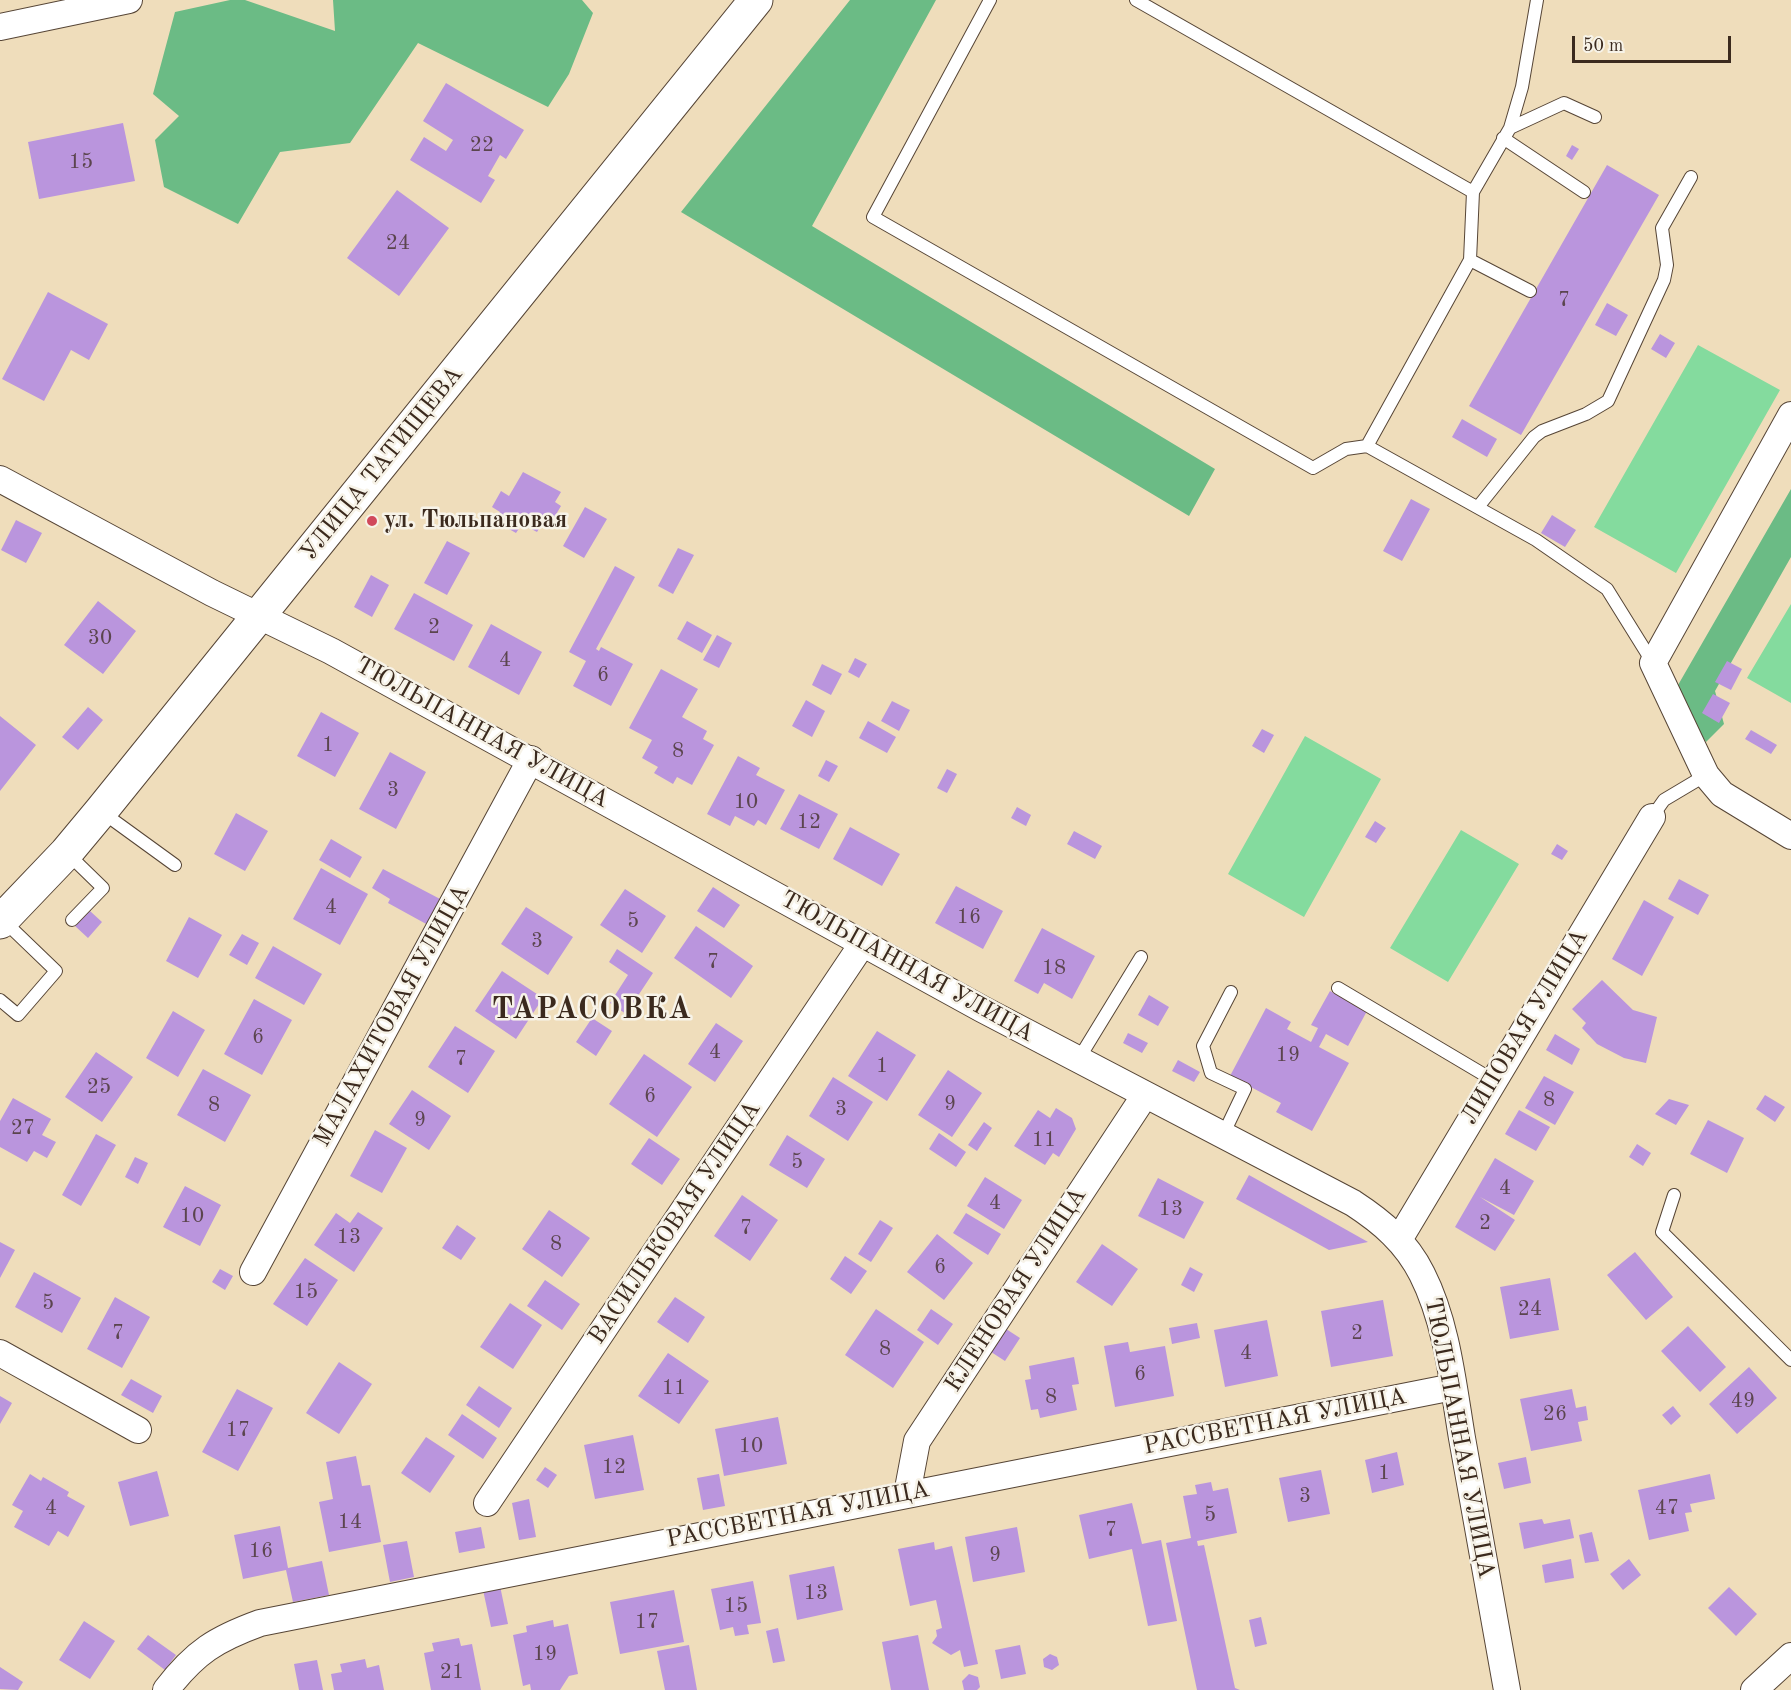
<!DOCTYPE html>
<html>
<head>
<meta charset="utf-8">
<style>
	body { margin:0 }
	#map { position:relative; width:1791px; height:1690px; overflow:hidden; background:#efddbb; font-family:"Old Standard TT",serif }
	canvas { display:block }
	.scale { position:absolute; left:1572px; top:36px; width:159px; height:27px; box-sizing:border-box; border:3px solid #3b2a1e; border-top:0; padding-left:8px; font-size:18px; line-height:21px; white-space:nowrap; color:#3b2a1e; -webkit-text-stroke:4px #f7f3e8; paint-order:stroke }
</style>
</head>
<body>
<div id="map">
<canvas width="1791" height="1690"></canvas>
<div class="scale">50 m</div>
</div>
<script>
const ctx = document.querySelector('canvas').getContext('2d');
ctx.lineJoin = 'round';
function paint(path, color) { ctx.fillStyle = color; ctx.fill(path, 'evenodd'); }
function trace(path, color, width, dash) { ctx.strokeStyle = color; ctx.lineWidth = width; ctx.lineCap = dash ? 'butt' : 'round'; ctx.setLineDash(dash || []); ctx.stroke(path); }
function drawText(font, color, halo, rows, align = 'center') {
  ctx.font = font + ' "Old Standard TT",serif'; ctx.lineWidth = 5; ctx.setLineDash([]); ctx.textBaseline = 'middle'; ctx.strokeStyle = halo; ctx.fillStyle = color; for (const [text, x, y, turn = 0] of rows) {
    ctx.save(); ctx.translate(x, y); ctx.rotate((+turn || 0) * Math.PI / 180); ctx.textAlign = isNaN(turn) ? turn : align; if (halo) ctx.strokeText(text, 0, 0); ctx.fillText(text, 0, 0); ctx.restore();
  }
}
const green = new Path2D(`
	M1698 345 1780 390 1676 573 1594 527Z
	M1791 604V703L1747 678Z
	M1305 736 1381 779 1304 917 1228 874Z
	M1461 830 1519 864 1448 982 1390 948Z`);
const forest = new Path2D(`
	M230 0H245L335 31 333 0H582L593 13 569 74 548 107 418 43 350 143 280 152 238 224 164 187 155 140 179 116 153 94 175 12Z
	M850 0H936L812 226 1215 469 1189 516 681 212Z
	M1791 489V557L1715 691 1724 724 1706 742 1674 692Z`);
const building = new Path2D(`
	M446 83 524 130 506 159 500 155 488 176 495 180 481 203 410 160 424 137 446 151 453 140 423 121Z
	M123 123 135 181 39 199 28 142Z
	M1572 145 1579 149 1572 160 1566 156Z
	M1607 165 1659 195 1521 435 1469 406Z
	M397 190 449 228 399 296 347 258Z
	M48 292 108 324 89 360 71 350 44 401 2 379Z
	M1607 303 1628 315 1616 336 1595 325Z
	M1660 334 1675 343 1666 358 1651 349Z
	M1462 419 1497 439 1487 457 1452 437Z
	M523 472 561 492 555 502 561 506 549 526 543 522 537 532 522 524 516 533 495 521 500 512 492 507 501 491 509 496Z
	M1411 499 1430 509 1402 561 1383 551Z
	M585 507 607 519 584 558 563 546Z
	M1552 515 1576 530 1565 547 1541 533Z
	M16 520 42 533 26 563 1 550Z
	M447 541 470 553 447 595 424 583Z
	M678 548 694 555 673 594 658 586Z
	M615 566 635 577 596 649 599 651 601 647 633 664 611 706 573 686 586 661 569 652Z
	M371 575 389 585 372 617 354 607Z
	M414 593 473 625 454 661 394 629Z
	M98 601 136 631 103 674 64 645Z
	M687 621 712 635 702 653 677 639Z
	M491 624 542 652 519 695 468 667Z
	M717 635 732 643 719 668 703 660Z
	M855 658 867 664 859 678 848 672Z
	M1727 661 1742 669 1731 690 1715 682Z
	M822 664 842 674 831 695 812 685Z
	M661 669 698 689 682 717 707 731 703 739 714 745 692 785 677 777 673 784 654 773 658 767 642 758 652 740 629 728Z
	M1713 694 1730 703 1719 723 1702 713Z
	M806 700 825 711 812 737 792 726Z
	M892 701 910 710 899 731 881 721Z
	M88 707 103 720 78 750 62 737Z
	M321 712 359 733 335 777 297 756Z
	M0 716 36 745 0 791Z
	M868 721 896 737 887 753 859 738Z
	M1262 729 1274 735 1264 753 1252 746Z
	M1751 730 1777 745 1771 754 1745 739Z
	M390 752 426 772 396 829 359 809Z
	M738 756 760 768 756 775 785 790 766 825 758 820 754 826 735 816 730 826 707 814Z
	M826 760 838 766 829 782 818 776Z
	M947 769 957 774 947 793 937 788Z
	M799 794 838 814 819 849 780 829Z
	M1017 807 1031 815 1026 826 1011 818Z
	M236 813 268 831 245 871 214 854Z
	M1375 821 1386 828 1376 843 1365 837Z
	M850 827 900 854 882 886 833 859Z
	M1074 831 1102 846 1095 859 1067 844Z
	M331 839 362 857 350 878 319 860Z
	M1557 844 1568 851 1562 860 1551 854Z
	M321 868 368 894 340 945 293 919Z
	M383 869 442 900 428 925 388 903 390 899 372 888Z
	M1679 879 1709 895 1698 915 1668 899Z
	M956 886 1003 911 983 949 935 923Z
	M713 887 740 905 724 928 697 911Z
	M625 889 666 916 642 953 600 925Z
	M1644 900 1674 917 1642 976 1612 959Z
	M526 907 573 937 548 975 501 944Z
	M90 911 102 922 88 938 75 926Z
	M189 917 222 935 198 978 166 961Z
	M696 926 753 966 731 998 674 958Z
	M1042 928 1095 956 1072 999 1044 983 1038 994 1014 981Z
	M242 934 259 943 247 965 229 955Z
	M273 946 322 974 304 1005 255 978Z
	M617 949 653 973 626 1014 610 1003 628 975 609 962Z
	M502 971 543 998 516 1039 475 1011Z
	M1602 980 1633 1010 1657 1017 1646 1063 1624 1058 1597 1044 1582 1028 1586 1023 1572 1009Z
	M1330 991 1367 1011 1348 1046 1326 1034 1319 1047 1349 1063 1312 1131 1276 1112 1281 1103 1230 1076 1266 1008 1291 1022 1287 1029 1311 1042 1318 1028 1311 1025Z
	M1149 995 1169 1007 1158 1026 1138 1015Z
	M254 999 292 1020 262 1075 224 1054Z
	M173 1011 205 1030 178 1077 146 1058Z
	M592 1018 612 1031 596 1056 576 1042Z
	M716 1023 743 1041 715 1082 688 1064Z
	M455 1026 495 1051 468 1093 428 1067Z
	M877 1031 916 1055 887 1101 848 1076Z
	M1128 1033 1148 1043 1142 1053 1123 1043Z
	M1555 1034 1580 1049 1572 1065 1546 1050Z
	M96 1052 133 1077 102 1122 65 1097Z
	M644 1054 692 1087 657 1137 609 1104Z
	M1178 1060 1200 1072 1194 1082 1172 1071Z
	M203 1069 251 1095 225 1142 177 1115Z
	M948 1070 982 1093 952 1137 918 1115Z
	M1544 1076 1574 1092 1555 1125 1525 1108Z
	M833 1077 873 1102 848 1141 809 1116Z
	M412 1090 451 1116 429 1150 389 1124Z
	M1765 1095 1785 1107 1775 1122 1756 1109Z
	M13 1098 51 1119 42 1135 56 1142 47 1158 34 1151 27 1162 0 1147V1121Z
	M1669 1099 1689 1105 1676 1125 1655 1114Z
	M1056 1108 1072 1118 1076 1129 1059 1157 1053 1153 1045 1165 1014 1146 1038 1110 1050 1118Z
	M1519 1110 1550 1127 1536 1151 1505 1134Z
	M1708 1120 1744 1138 1727 1173 1690 1154Z
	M984 1122 992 1128 977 1151 968 1145Z
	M375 1130 407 1148 382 1193 350 1176Z
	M939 1133 966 1152 956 1167 929 1149Z
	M96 1134 116 1145 81 1206 62 1195Z
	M787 1135 825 1159 807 1188 769 1165Z
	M649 1138 680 1159 662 1185 631 1164Z
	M1637 1144 1651 1153 1643 1166 1629 1157Z
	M135 1157 148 1163 138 1184 125 1177Z
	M1495 1158 1534 1181 1514 1215 1480 1197 1515 1220 1495 1251 1455 1227Z
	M1249 1175 1368 1242 1329 1250 1236 1199Z
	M985 1177 1022 1200 1004 1229 967 1206Z
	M1158 1178 1204 1202 1184 1239 1138 1216Z
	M185 1186 221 1205 200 1246 163 1227Z
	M742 1195 778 1220 750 1261 714 1236Z
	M549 1210 590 1238 562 1277 522 1249Z
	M358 1212 383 1228 354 1272 314 1245 336 1213 350 1223Z
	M966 1213 1001 1234 988 1255 953 1233Z
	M880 1220 893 1228 871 1262 858 1254Z
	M457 1225 476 1238 461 1260 442 1248Z
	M937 1234 973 1263 944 1300 907 1272Z
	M0 1242 15 1250 0 1278Z
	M1102 1244 1138 1269 1112 1306 1076 1282Z
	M1635 1252 1673 1297 1646 1320 1607 1275Z
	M845 1256 867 1271 851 1294 830 1279Z
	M305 1258 338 1280 307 1326 273 1304Z
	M1190 1267 1203 1274 1194 1292 1181 1285Z
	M220 1269 233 1276 225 1290 212 1282Z
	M34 1272 81 1298 62 1333 15 1307Z
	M1550 1278 1559 1330 1510 1339 1500 1287Z
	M545 1280 580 1304 562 1330 527 1306Z
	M115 1297 150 1317 122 1368 87 1349Z
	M675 1297 705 1317 688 1343 657 1322Z
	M1383 1300 1393 1356 1331 1367 1321 1311Z
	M510 1303 542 1325 513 1369 480 1347Z
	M876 1309 924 1342 893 1388 845 1355Z
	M931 1309 953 1324 938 1345 917 1330Z
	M1267 1320 1278 1376 1225 1387 1214 1330Z
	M1197 1323 1200 1338 1172 1344 1169 1328Z
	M1688 1326 1726 1367 1700 1392 1661 1351Z
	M1003 1327 1020 1338 1005 1361 988 1350Z
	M1128 1342 1130 1352 1165 1346 1174 1396 1115 1407 1104 1346Z
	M668 1353 709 1381 679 1424 638 1396Z
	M1074 1357 1079 1384 1072 1385 1077 1410 1040 1418 1038 1409 1031 1410 1025 1380 1031 1379 1029 1366Z
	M339 1362 372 1384 339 1434 306 1413Z
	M1749 1367 1777 1398 1737 1434 1709 1404Z
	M131 1379 162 1396 153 1413 121 1395Z
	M479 1386 512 1408 499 1428 466 1405Z
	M237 1389 273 1408 238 1471 202 1452Z
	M1572 1389 1576 1408 1586 1406 1588 1420 1578 1422 1582 1441 1531 1451 1520 1399Z
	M0 1396 12 1403 0 1424Z
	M1673 1406 1681 1416 1671 1425 1662 1415Z
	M462 1414 497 1438 483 1459 448 1435Z
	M778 1417 787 1464 724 1476 715 1429Z
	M633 1435 644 1490 595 1499 584 1445Z
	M426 1437 455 1456 430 1493 401 1473Z
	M1397 1452 1404 1485 1372 1493 1365 1460Z
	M356 1456 362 1486 370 1485 381 1542 329 1552 319 1502 333 1499 326 1462Z
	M1526 1457 1531 1483 1504 1489 1498 1463Z
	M545 1467 557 1475 548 1488 536 1480Z
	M1321 1470 1330 1514 1288 1522 1279 1478Z
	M157 1471 169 1516 130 1526 118 1482Z
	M30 1474 41 1481 43 1477 69 1492 67 1496 85 1506 68 1537 58 1531 49 1546 14 1527 23 1511 12 1505Z
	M719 1474 725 1506 703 1510 697 1478Z
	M1710 1474 1715 1499 1690 1504 1692 1512 1685 1513 1689 1531 1649 1540 1638 1490Z
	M1211 1482 1213 1491 1228 1488 1237 1533 1197 1541 1198 1546 1204 1545 1235 1688 1240 1690H1197L1166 1543 1191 1538 1183 1496 1197 1494 1195 1485Z
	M529 1499 536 1537 519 1540 512 1503Z
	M1132 1503 1142 1544 1161 1540 1177 1621 1148 1626 1132 1549 1089 1559 1079 1515Z
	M1542 1519 1544 1524 1570 1519 1574 1538 1524 1549 1519 1523Z
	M280 1526 288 1568 322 1561 329 1595 293 1602 286 1570 243 1579 234 1535Z
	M481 1527 485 1548 459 1553 455 1532Z
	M1017 1527 1025 1572 973 1582 965 1537Z
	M1592 1532 1599 1561 1585 1563 1579 1535Z
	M407 1541 414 1577 390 1582 383 1545Z
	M934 1542 935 1550 952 1546 978 1664 964 1667 960 1650 951 1655 932 1643 937 1636 936 1630 942 1628 936 1600 910 1606 898 1549Z
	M1571 1559 1574 1578 1545 1583 1542 1565Z
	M1629 1559 1641 1575 1623 1590 1610 1574Z
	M834 1566 843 1610 797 1620 789 1575Z
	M753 1581 761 1623 747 1625 749 1634 735 1636 733 1627 720 1630 711 1589Z
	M500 1586 508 1624 491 1627 483 1590Z
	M1729 1587 1757 1614 1736 1636 1708 1608Z
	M674 1590 684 1642 620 1654 610 1602Z
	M1261 1617 1267 1644 1255 1647 1249 1620Z
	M553 1620 554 1627 568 1624 578 1674 569 1676 560 1690H531L530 1684 523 1686 513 1635 527 1632 526 1626Z
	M84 1621 115 1641 90 1679 59 1660Z
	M778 1628 785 1661 773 1663 766 1631Z
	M148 1635 176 1655 165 1670 137 1649Z
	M918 1635 929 1690H891L882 1642Z
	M459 1638 461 1646 472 1644 481 1690H431L424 1653 434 1651 432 1643Z
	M689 1645 697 1690H665L657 1651Z
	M1020 1645 1026 1674 1001 1679 995 1650Z
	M1050 1654 1057 1657 1059 1665 1052 1670 1044 1667 1043 1659Z
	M365 1659 367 1668 379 1665 384 1690H334L331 1674 342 1672 340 1664Z
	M317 1660 323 1690H299L294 1664Z
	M0 1667 23 1682 18 1690 0 1689Z
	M969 1674 978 1677 980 1687 977 1690H964L962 1681Z`);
const lane = new Path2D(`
	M990 0 873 217 1313 468 1346 449 1367 446
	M1136 0 1473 192
	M1537 0 1522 87 1510 128 1473 192 1470 260 1367 446 1536 540 1607 589 1653 663
	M1510 128 1564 103 1595 117
	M1503 138 1584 192
	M1470 260 1530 291
	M1478 507 1534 437 1542 431 1586 414 1608 401 1664 280 1667 265 1662 228 1691 177
	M102 812 175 865
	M1652 817 1664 800 1706 775
	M67 853 103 888 72 920
	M1338 988 1493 1080
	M0 1000 18 1015 56 971 4 921
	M1078 1060 1141 957
	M1223 1135 1245 1089 1211 1073 1203 1046 1231 992
	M1674 1195 1662 1232 1791 1360`);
const street = new Path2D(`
	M0 27 129 0
	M1791 415 1653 663 1706 775 1722 794 1791 836
	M0 479 212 593 331 651 982 1009 1353 1203C1382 1222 1406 1242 1422 1274 1447 1323 1453 1384 1462 1438 1477 1522 1492 1606 1507 1690
	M1400 1238 1652 817
	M253 1272 531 759
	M0 1353 138 1430
	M907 1494 917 1441 1145 1095
	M487 1503 863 943
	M166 1690C195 1652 216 1639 260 1623L1453 1387
	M1754 1690 1791 1656`);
const secondary = new Path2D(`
	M0 922 66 853 101 811 756 0`);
const markers = [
	[372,521,6,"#d1495b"]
];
const numberNames = [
	["22",482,145],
	["15",81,162],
	["24",398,243],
	["7",1564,300],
	["2",434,627],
	["30",100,638],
	["4",505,660],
	["6",603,675],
	["1",328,745],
	["8",678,751],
	["3",393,790],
	["10",746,802],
	["12",809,822],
	["4",331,907],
	["16",969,917],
	["5",633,921],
	["3",537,941],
	["7",713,962],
	["18",1054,968],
	["6",258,1037],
	["4",715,1052],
	["19",1288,1055],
	["7",461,1059],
	["1",882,1066],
	["25",99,1087],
	["6",650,1096],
	["8",1549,1100],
	["9",950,1104],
	["8",214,1105],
	["3",841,1109],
	["9",420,1120],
	["27",23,1128],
	["11",1044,1140],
	["5",797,1162],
	["4",1505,1188],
	["4",995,1203],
	["13",1171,1209],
	["10",192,1216],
	["2",1485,1223],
	["7",746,1228],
	["13",349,1237],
	["8",556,1244],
	["6",940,1267],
	["15",306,1292],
	["5",48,1303],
	["24",1530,1309],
	["7",118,1333],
	["2",1357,1333],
	["8",885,1349],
	["4",1246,1353],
	["6",1140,1374],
	["11",674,1388],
	["8",1051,1397],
	["49",1743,1401],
	["26",1555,1414],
	["17",238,1430],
	["10",751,1446],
	["12",614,1467],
	["1",1384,1473],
	["3",1305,1496],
	["4",51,1508],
	["47",1667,1508],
	["5",1210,1515],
	["14",350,1522],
	["7",1111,1530],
	["16",261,1551],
	["9",995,1555],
	["13",816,1593],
	["15",736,1606],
	["17",647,1622],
	["19",545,1654],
	["21",452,1672]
];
const streetNames = [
	["УЛИЦА ТАТИЩЕВА",382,464,-51],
	["ТЮЛЬПАННАЯ УЛИЦА",482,733,29],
	["ТЮЛЬПАННАЯ УЛИЦА",907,967,29],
	["МАЛАХИТОВАЯ УЛИЦА",392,1016,-61],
	["ЛИПОВАЯ УЛИЦА",1525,1027,-59],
	["ВАСИЛЬКОВАЯ УЛИЦА",675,1223,-56],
	["КЛЕНОВАЯ УЛИЦА",1016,1290,-57],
	["РАССВЕТНАЯ УЛИЦА",1275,1422,-11],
	["ТЮЛЬПАННАЯ УЛИЦА",1459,1438,79],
	["РАССВЕТНАЯ УЛИЦА",798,1515,-11]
];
const poiNames = [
	["ул. Тюльпановая",384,521]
];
const districtNames = [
	["ТАРАСОВКА",592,1010]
];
paint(green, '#84db9e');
paint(forest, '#6bbb85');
paint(building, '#ba95dd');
trace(lane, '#564536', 14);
trace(street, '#564536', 28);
trace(secondary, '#564536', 35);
trace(lane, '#fff', 12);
trace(street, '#fff', 26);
trace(secondary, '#fff', 33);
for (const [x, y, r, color] of markers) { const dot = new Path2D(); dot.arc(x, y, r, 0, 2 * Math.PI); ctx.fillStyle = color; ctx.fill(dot); trace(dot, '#f7f3e8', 2); }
drawText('21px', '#5b454e', null, numberNames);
drawText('24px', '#3b2a1e', '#f7f3e8', streetNames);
drawText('bold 24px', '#3b2a1e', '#f7f3e8', poiNames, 'left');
ctx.letterSpacing = '1.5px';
drawText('bold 30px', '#3b2a1e', '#f7f3e8', districtNames);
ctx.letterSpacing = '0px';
</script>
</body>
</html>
